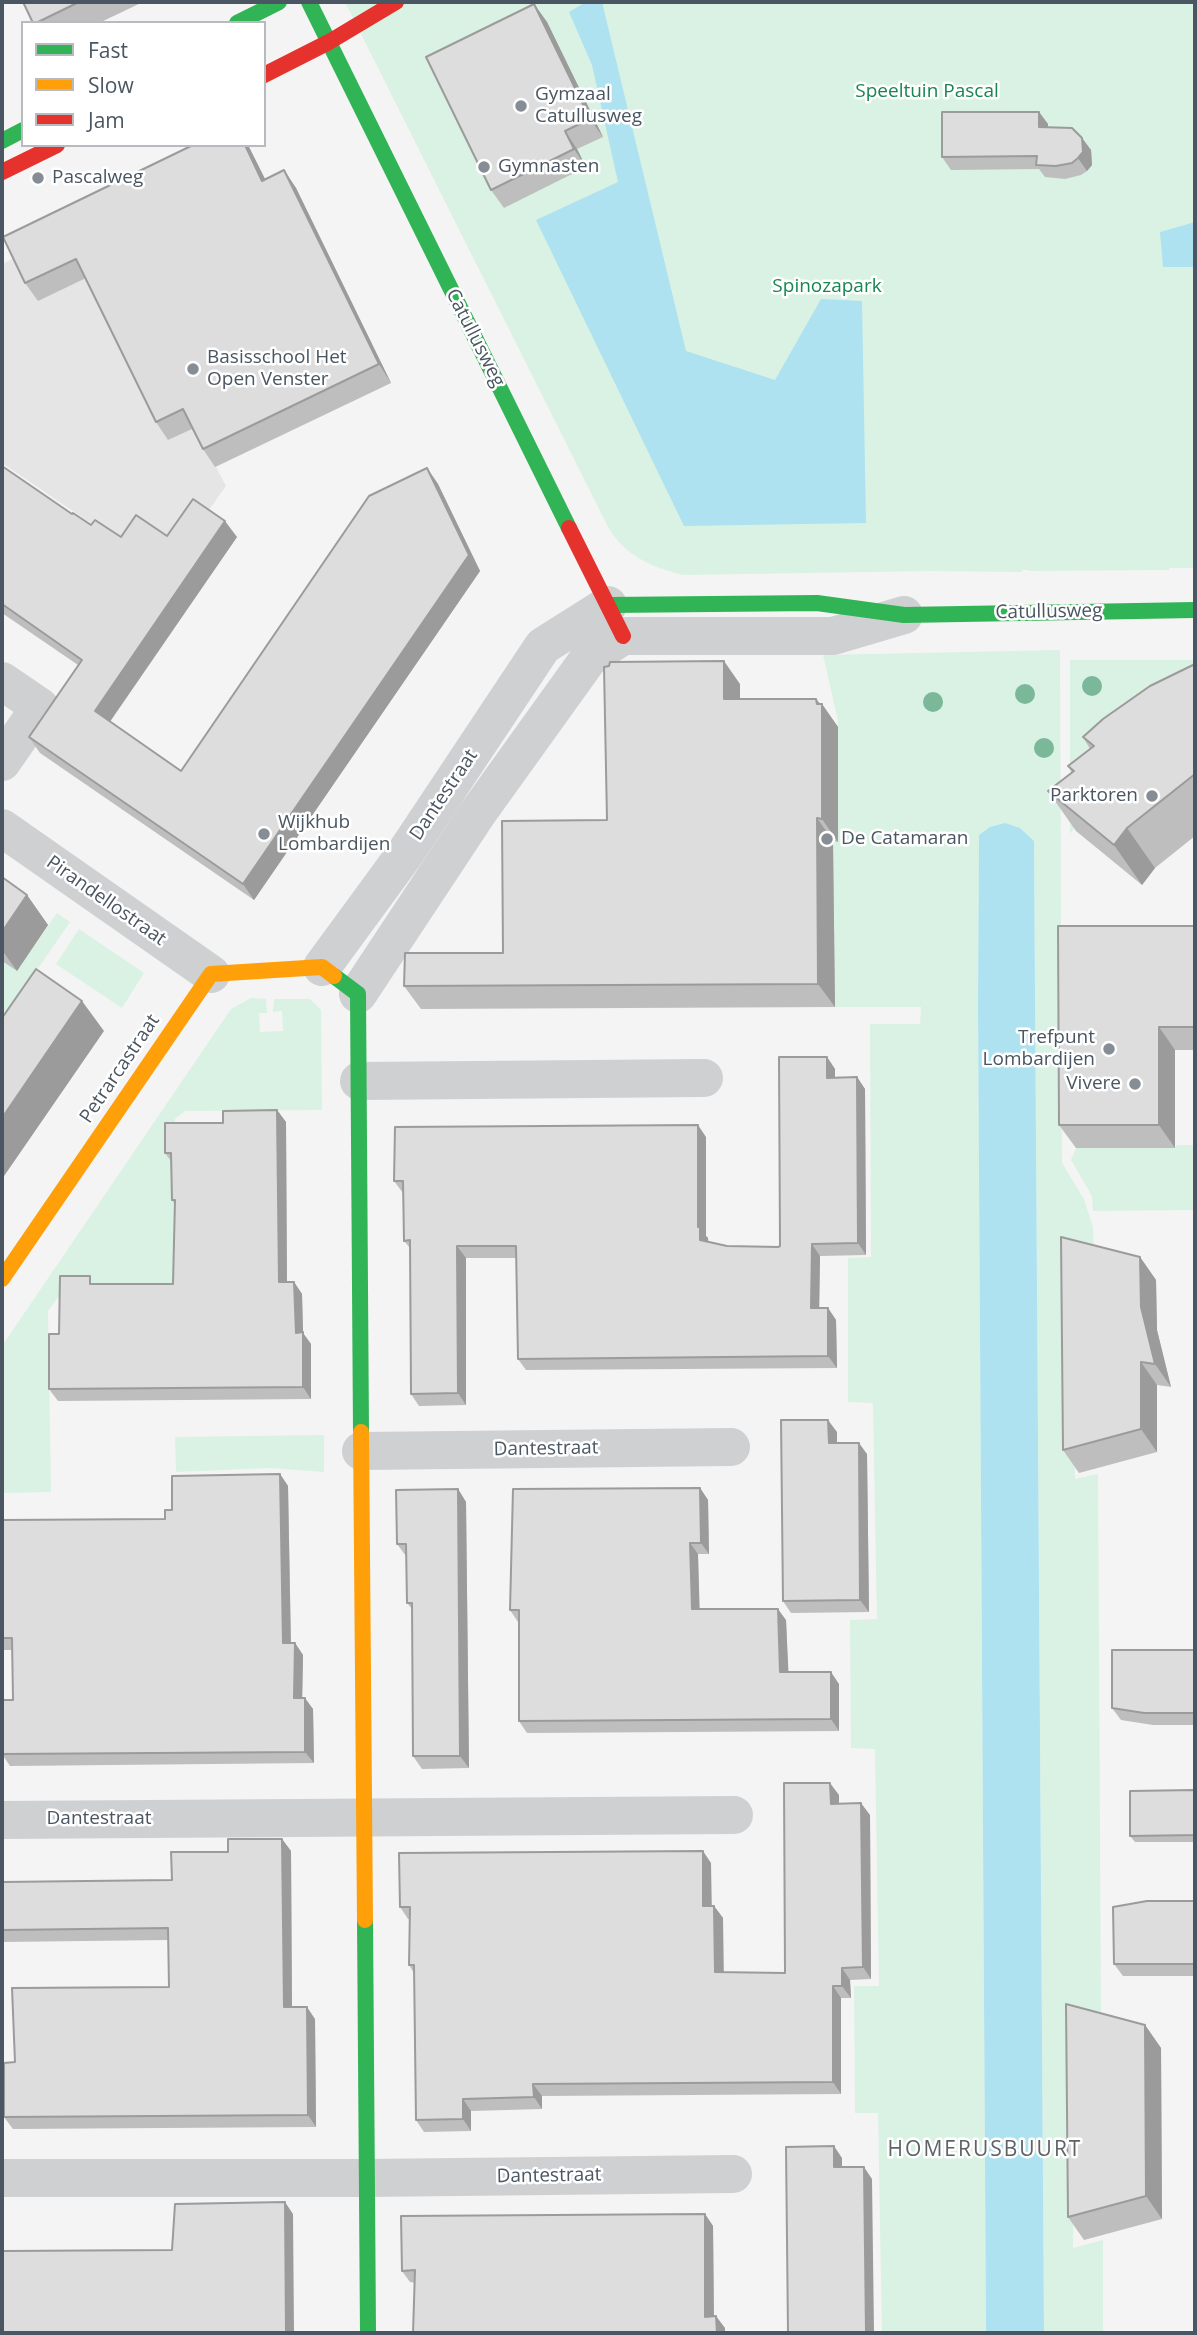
<!DOCTYPE html>
<html>
<head>
<meta charset="utf-8">
<style>
	body { margin:0 }
	#map { position:relative; width:1197px; height:2335px; overflow:hidden; background:#f4f4f4; font-family:"Open Sans",sans-serif }
	canvas { display:block }
	.frame { position:absolute; inset:0; border:4px solid #4a5661; pointer-events:none }
	.legend { position:absolute; left:21px; top:21px; width:245px; height:126px; box-sizing:border-box; background:#fff; border:2px solid #b7bbc0; margin:0; padding:9px 12px; list-style:none; font-size:21px; color:#4a5661 }
	.legend li { display:flex; align-items:center; gap:14px; height:35px }
	.legend b { width:35px; border:2px solid #b7bbc0 }
</style>
</head>
<body>
<div id="map">
<canvas width="1197" height="2335"></canvas>
<div class="frame"></div>
<ul class="legend">
<li><b style="height:9px;background:#30b455"></b>Fast</li>
<li><b style="height:9px;background:#ff9f0a"></b>Slow</li>
<li><b style="height:9px;background:#e5322d"></b>Jam</li>
</ul>
</div>
<script>
const ctx = document.querySelector('canvas').getContext('2d');
ctx.lineJoin = 'round';
function paint(path, color) { ctx.fillStyle = color; ctx.fill(path, 'evenodd'); }
function trace(path, color, width, dash) { ctx.strokeStyle = color; ctx.lineWidth = width; ctx.lineCap = dash ? 'butt' : 'round'; ctx.setLineDash(dash || []); ctx.stroke(path); }
function drawText(font, color, halo, rows, align = 'center') {
  ctx.font = font + ' "Open Sans",sans-serif'; ctx.lineWidth = 5; ctx.setLineDash([]); ctx.textBaseline = 'middle'; ctx.strokeStyle = halo; ctx.fillStyle = color; for (const [text, x, y, turn = 0] of rows) {
    ctx.save(); ctx.translate(x, y); ctx.rotate((+turn || 0) * Math.PI / 180); ctx.textAlign = isNaN(turn) ? turn : align; if (halo) ctx.strokeText(text, 0, 0); ctx.fillText(text, 0, 0); ctx.restore();
  }
}
const education = new Path2D(`
	M242 145H248L274 199 296 188 391 383 216 467 226 486 164 573 2 463V356L4 355 2 350V264Z`);
const green = new Path2D(`
	M345 2H1195V570L1192 568H1169V570L1029 571 1028 570H1022V572L928 571 683 575C653 568 624 555 608 527Z
	M1060 650 1062 1163 1084 1199 1093 1227 1094 1263 1076 1275 1075 1479 1098 1474 1101 2028 1075 2021 1073 2248 1103 2240V2333H1044L1034 841 1020 828 979 835 978 1006 986 2333H882L878 2113H855L854 1986H879L875 1749 851 1748 850 1620 877 1619 873 1403 848 1402V1258L871 1257 870 1024H920L921 1007H835L833 841H838V721L823 655Z
	M1070 660H1195V716L1103 786 1070 834Z
	M57 913 70 922 2 1021V961L17 971Z
	M79 929 144 973 122 1008 56 964Z
	M251 998 266 999 267 1013H259L260 1032 283 1031 282 1011 273 1012 274 999H310L321 1010 322 1110 185 1111 175 1119V1288H65L48 1311 51 1492 2 1493V1346L231 1009Z
	M1177 1145H1195V1210L1093 1211 1092 1196 1071 1160 1076 1148H1175Z
	M324 1435V1472L270 1468 176 1472 175 1437Z`);
const water = new Path2D(`
	M586 2H602L686 351 775 380 821 299 862 301 866 523 684 526 536 220 618 182 592 65 569 12Z
	M1195 222V267H1163L1160 232Z
	M1005 823 1020 828 1034 841 1044 2333H986L978 1006 979 835 990 827Z`);
const street = new Path2D(`
	M2 681 40 707 2 762
	M2 828 211 974
	M322 967 404 855 543 646 608 605
	M358 994 477 814 589 658 623 636H833L904 615
	M359 1081 704 1078
	M361 1451 731 1447
	M2 1820 734 1815
	M2 2178H366L733 2174`);
const fast = new Path2D(`
	M309 2 569 528
	M237 23 279 2
	M2 141 23 130
	M608 605 817 603 904 615 1195 610
	M334 976 358 994 361 1432
	M365 1920 368 2333`);
const slow = new Path2D(`
	M2 1279 211 974 322 967 334 976
	M361 1432 365 1920`);
const jam = new Path2D(`
	M264 75 329 42 396 2
	M2 172 57 145
	M569 528 623 636`);
const trees = [
	[1092,686],
	[1025,694],
	[933,702],
	[1044,748]
];
const wall = new Path2D(`
	M23 2H143L99 23H33Z
	M534 4 547 22 603 137 577 149 586 167 504 208 491 190Z
	M1039 112 1048 124V127L1082 138 1091 150 1092 165 1087 171 1081 175 1065 179 1045 177 1039 169 951 170 942 157Z
	M193 145H248L265 179 284 170 296 188 391 383 215 467 203 449 192 429 168 440 156 422 86 278 38 301 25 283Z
	M2 466 72 514 91 525 121 537 167 536 237 537 110 722 181 771 427 468 438 484 480 571 254 900 40 753 29 737 78 665 2 613Z
	M1195 664V836L1155 868 1142 885 1076 831 1048 791 1072 773 1068 766 1090 749 1083 737Z
	M740 684V699L822 704 838 727V842L833 841 835 1007 421 1009 404 986 503 953 607 820Z
	M2 877 27 895 48 925 17 971 2 961Z
	M1195 926V1050H1175V1148H1076L1059 1125Z
	M827 1057 835 1069V1078L857 1077 865 1089 866 1255 820 1256 819 1308H828L836 1320 837 1368 526 1370 518 1359 516 1258H466V1405L419 1406 411 1394 410 1248 404 1241 403 1193 394 1181 706 1137V1236L708 1238V1242L727 1246 778 1247 780 1246Z
	M277 1110 286 1122 287 1282H294L302 1294 303 1333 311 1344V1399L58 1401 49 1389 59 1334 95 1284H173L175 1204 172 1200 171 1161 165 1153 223 1123Z
	M1140 1257 1156 1280 1157 1330 1171 1387 1157 1385V1452L1079 1473 1063 1450Z
	M837 1432V1443L867 1454 869 1612 791 1613 783 1601Z
	M280 1474 288 1486 291 1643H295L303 1655 302 1698 313 1709 314 1763 10 1766 2 1754 13 1700 12 1650H4L2 1647V1520L165 1519 172 1510Z
	M700 1488 708 1500 709 1554H698L699 1609 786 1620 788 1672 839 1684V1731L527 1733 519 1721V1621L518 1622 510 1610Z
	M458 1489 466 1502 469 1768 422 1769 413 1756 412 1609 407 1603 406 1556 397 1544Z
	M1195 1650V1725H1153L1121 1720 1112 1708Z
	M1195 1790V1842H1135L1130 1836Z
	M839 1795V1804L870 1815 871 1979 850 1980 851 1998H841V2094L542 2096V2109L471 2111V2131L424 2132 416 2120 414 1973 409 1965V1919H408L400 1907 711 1863V1906H714L723 1918V1972L785 1973Z
	M282 1839 291 1851 292 2007 315 2019 316 2127 13 2129 4 2117 15 2062 169 1987 168 1940 2 1942V1882L172 1880 228 1852Z
	M1195 1901V1976H1123L1114 1964Z
	M1145 2025 1161 2048 1162 2219 1084 2240 1068 2217Z
	M705 2214 713 2226 714 2317 725 2328 410 2282 402 2271Z`);
const shadedWall = new Path2D(`
	M534 4 547 22 603 137 590 119Z
	M1039 112 1048 124V139L1039 127Z
	M565 131 577 149 586 167 574 149Z
	M1082 138 1091 150 1092 165 1087 171 1078 158Z
	M245 145H248L275 199 262 181Z
	M284 170 296 188 391 383 379 364Z
	M427 468 438 484 480 571 254 900 243 884Z
	M225 521 237 537 106 727 95 711Z
	M724 661 740 684V722L724 699Z
	M816 699 822 706V704L838 727V842L822 819Z
	M817 818 833 841 835 1007 818 984Z
	M1127 828 1155 868 1142 885 1114 845Z
	M27 895 48 925 17 971 2 950V932Z
	M82 1001 104 1031 2 1179V1118Z
	M1159 1027 1175 1050V1148L1159 1125Z
	M827 1057 835 1069V1090L827 1078Z
	M857 1077 865 1089 866 1255 858 1243Z
	M277 1110 286 1122 287 1294 279 1282Z
	M698 1125 706 1137V1236L708 1238 709 1252 700 1240 698 1227Z
	M812 1244 820 1256 819 1320 811 1308Z
	M457 1246 466 1258V1405L458 1393Z
	M1140 1257 1156 1280 1157 1330 1171 1387 1155 1364 1141 1307Z
	M294 1282 302 1294 303 1333 311 1344V1399L303 1387 296 1333Z
	M828 1308 836 1320 837 1368 828 1356Z
	M1141 1362 1157 1385V1452L1141 1429Z
	M828 1420 837 1432V1455L829 1443Z
	M859 1443 867 1454 869 1612 860 1600Z
	M280 1474 288 1486 291 1654 283 1643Z
	M700 1488 708 1500 709 1554 701 1543Z
	M458 1489 466 1502 469 1768 460 1756Z
	M690 1543 698 1554 700 1621 692 1609Z
	M778 1609 786 1620 789 1684 780 1672Z
	M295 1643 303 1655 302 1709 294 1698Z
	M831 1672 839 1684V1731L831 1719Z
	M305 1698 313 1709 314 1763 305 1752Z
	M830 1783 839 1795V1816L831 1804Z
	M861 1803 870 1815 871 1979 863 1967Z
	M282 1839 291 1851 292 2019 284 2007Z
	M703 1851 711 1863 712 1918 703 1906Z
	M714 1906 723 1918 724 1984 715 1972Z
	M842 1968 850 1980 851 1998 842 1986Z
	M833 1986 841 1998V2094L833 2082Z
	M307 2007 315 2019 316 2127 308 2115Z
	M1145 2025 1161 2048 1162 2219 1146 2196Z
	M533 2084 542 2096V2109L534 2097Z
	M463 2099 471 2111V2131L463 2119Z
	M834 2146 842 2158V2179L834 2167Z
	M864 2167 872 2179 874 2333H866V2332Z
	M285 2202 293 2214 294 2333H286Z
	M705 2214 713 2226 714 2329 705 2317Z
	M716 2316 725 2328V2333H717Z`);
const building = new Path2D(`
	M23 2H79L36 23H33Z
	M534 4 590 119 565 131 574 149 491 190 426 57Z
	M942 112H1039V127L1072 128 1082 138 1083 152 1078 158 1072 163 1056 166 1036 165 1037 156 942 157Z
	M193 145H245L262 181 284 170 379 364 203 449 183 409 156 422 76 259 25 283 3 237Z
	M2 466 72 514 73 513 91 525 95 520 121 537 136 515 167 536 193 499 225 521 95 711 181 771 369 496 427 468 469 555 243 884 29 737 82 660 2 604Z
	M724 661V699H816L817 704H822V819L817 818 818 984 404 986 405 953H503L502 821 607 820 604 667 609 666 610 662Z
	M1195 664V774L1127 828 1114 845 1048 791 1074 771 1068 766 1094 746 1083 737 1103 719 1150 686Z
	M2 877 27 895 2 932Z
	M1058 926H1195V1027H1159V1125H1059Z
	M36 969 82 1001 2 1118V1018Z
	M779 1057H827V1078L857 1077 858 1243 812 1244 811 1308H828V1356L518 1359 516 1246H457L458 1393 411 1394 410 1240 404 1241 403 1181H394L395 1127 698 1125V1227H700V1240L727 1246 778 1247 780 1246Z
	M277 1110 279 1282H294L296 1333 303 1332V1387L49 1389V1334H59L60 1276H90V1284H173L175 1200H172L171 1153H165V1123H223V1111Z
	M1061 1237 1140 1257 1141 1307 1155 1364 1141 1362V1429L1063 1450Z
	M781 1420H828L829 1443H859L860 1600 783 1601Z
	M280 1474 283 1643H295L294 1698H305V1752L2 1754V1700H13L12 1638H2V1520L165 1519V1510H172V1476Z
	M700 1488 701 1543H690L692 1609H778L780 1672H831V1719L519 1721V1610H510L513 1489Z
	M458 1489 460 1756H413L412 1603H407L406 1544H397L396 1490Z
	M1112 1650H1195V1713H1144L1112 1708Z
	M784 1783H830L831 1804 861 1803 863 1967 842 1968V1986H833V2082L533 2084 534 2097 463 2099V2119L416 2120 414 1965H409L410 1907H400L399 1853 703 1851V1906H714L715 1972 785 1973Z
	M1195 1790V1835L1130 1836V1791Z
	M228 1839H282L284 2007H307L308 2115 4 2117V2063L15 2062 12 1988 169 1987 168 1928 2 1930V1882L172 1880 171 1852H228Z
	M1147 1901H1195V1964H1114L1113 1907Z
	M1066 2004 1145 2025 1146 2196 1068 2217Z
	M834 2146V2167H864L866 2332 788 2333 786 2147Z
	M285 2202 286 2333H2V2251L172 2250 175 2204Z
	M705 2214V2317L716 2316 717 2333H413L415 2270 402 2271 401 2216Z`);
const markers = [
	[521,106,7,"#868d94"],
	[484,167,7,"#868d94"],
	[38,178,7,"#868d94"],
	[193,369,7,"#868d94"],
	[1152,796,7,"#868d94"],
	[264,834,7,"#868d94"],
	[827,839,7,"#868d94"],
	[1109,1049,7,"#868d94"],
	[1135,1084,7,"#868d94"]
];
const parkNames = [
	["Speeltuin Pascal",927,92],
	["Spinozapark",827,287]
];
const poiNames = [
	["Gymzaal",535,95],
	["Catullusweg",535,117],
	["Gymnasten",498,167],
	["Pascalweg",52,178],
	["Basisschool Het",207,358],
	["Open Venster",207,380],
	["Parktoren",1138,796,"right"],
	["Wijkhub",278,823],
	["Lombardijen",278,845],
	["De Catamaran",841,839],
	["Trefpunt",1095,1038,"right"],
	["Lombardijen",1095,1060,"right"],
	["Vivere",1121,1084,"right"]
];
const streetNames = [
	["Catullusweg",475,338,63],
	["Catullusweg",1049,612,-1],
	["Dantestraat",444,795,-56],
	["Pirandellostraat",106,901,35],
	["Petrarcastraat",120,1069,-56],
	["Dantestraat",546,1449,-1],
	["Dantestraat",99,1819],
	["Dantestraat",549,2176,-1]
];
const neighbourhoodNames = [
	["HOMERUSBUURT",985,2150]
];
paint(education, '#e6e5e6');
paint(green, '#d9f2e3');
paint(water, '#aee2f0');
trace(street, '#ced0d2', 38);
trace(fast, '#30b455', 16);
trace(slow, '#ff9f0a', 16);
trace(jam, '#e5322d', 16);
ctx.fillStyle = '#7ab899';
for (const [x, y] of trees) { ctx.beginPath(); ctx.arc(x, y, 10, 0, 2 * Math.PI); ctx.fill(); }
paint(wall, '#bebebf');
paint(shadedWall, '#9b9b9b');
paint(building, '#ddddde');
trace(building, '#9b9b9b', 2);
for (const [x, y, r, color] of markers) { const dot = new Path2D(); dot.arc(x, y, r, 0, 2 * Math.PI); ctx.fillStyle = color; ctx.fill(dot); trace(dot, '#fff', 2.5); }
drawText('19px', '#17864f', '#fff', parkNames);
drawText('19px', '#4a5661', '#fff', poiNames, 'left');
drawText('19px', '#4a5661', '#fff', streetNames);
ctx.letterSpacing = '2px';
drawText('21px', '#5f6368', '#fff', neighbourhoodNames);
ctx.letterSpacing = '0px';
</script>
</body>
</html>
